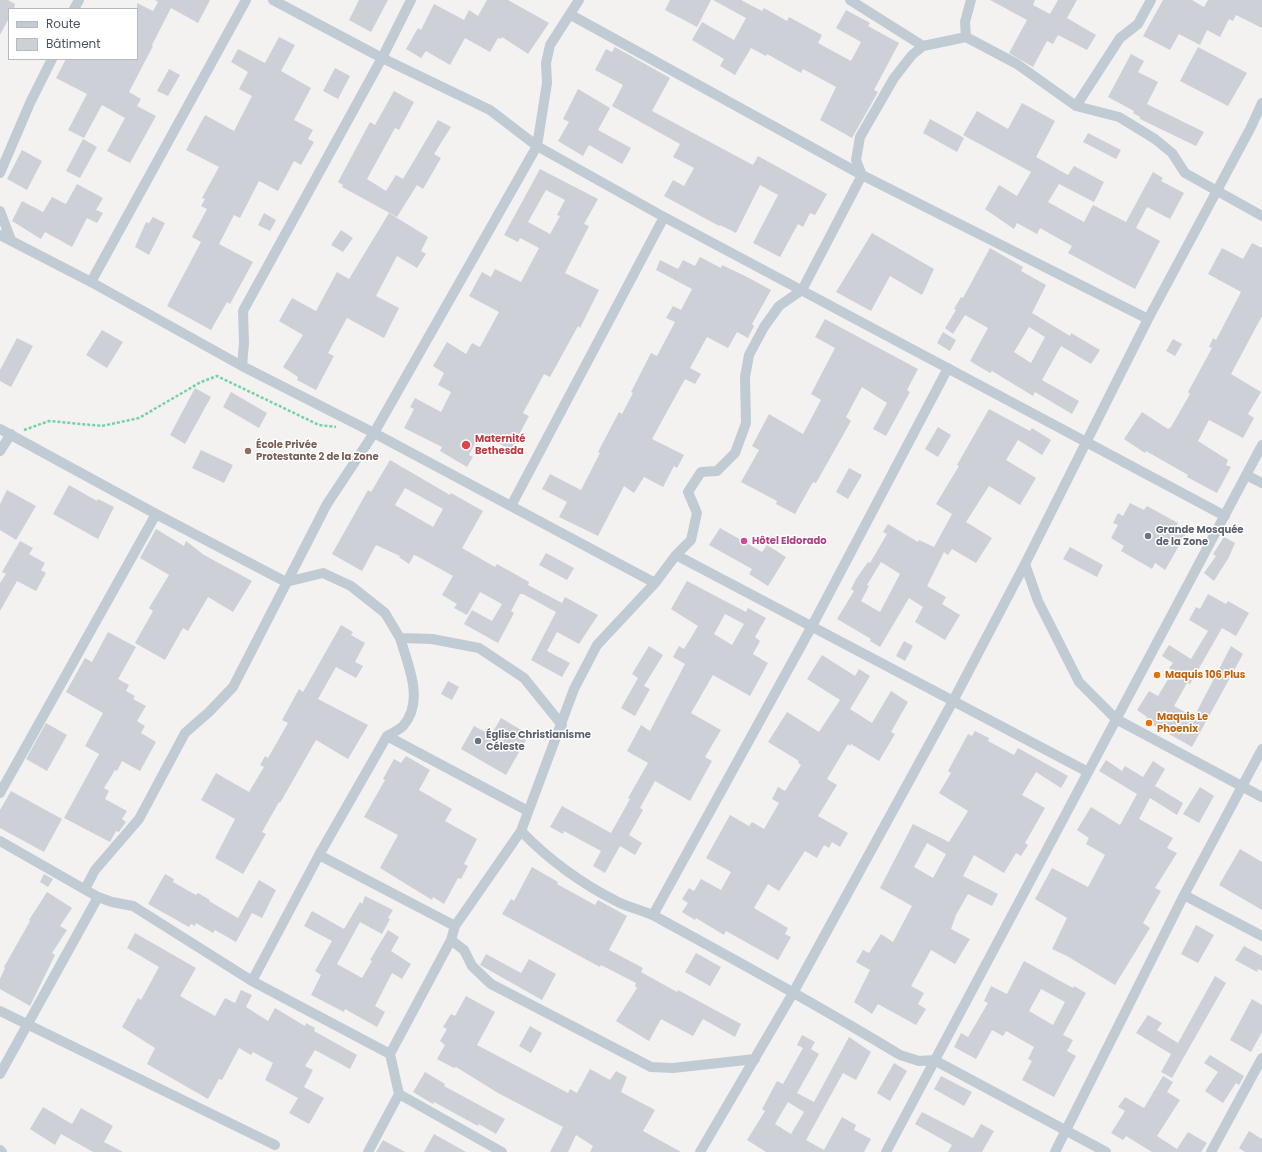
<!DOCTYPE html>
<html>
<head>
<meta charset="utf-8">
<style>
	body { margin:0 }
	#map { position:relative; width:1262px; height:1152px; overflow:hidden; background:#f4f1f1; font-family:Poppins,sans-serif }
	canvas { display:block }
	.legend { position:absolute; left:8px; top:8px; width:130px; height:52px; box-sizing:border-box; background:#fff; border:1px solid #b5bbbf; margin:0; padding:5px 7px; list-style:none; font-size:12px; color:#475460 }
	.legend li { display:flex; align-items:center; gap:8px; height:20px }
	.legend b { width:20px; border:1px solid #b5bbbf }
</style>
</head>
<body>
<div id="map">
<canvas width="1262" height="1152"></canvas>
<ul class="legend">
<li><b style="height:5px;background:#c1cbd4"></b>Route</li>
<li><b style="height:11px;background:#cdd0d6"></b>Bâtiment</li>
</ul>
</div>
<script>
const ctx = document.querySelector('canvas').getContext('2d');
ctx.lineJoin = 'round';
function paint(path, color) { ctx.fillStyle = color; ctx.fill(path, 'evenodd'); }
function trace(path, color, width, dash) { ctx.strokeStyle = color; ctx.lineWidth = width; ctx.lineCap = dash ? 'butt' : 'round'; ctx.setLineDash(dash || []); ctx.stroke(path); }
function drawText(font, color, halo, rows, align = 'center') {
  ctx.font = font + ' Poppins,sans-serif'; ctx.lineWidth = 3; ctx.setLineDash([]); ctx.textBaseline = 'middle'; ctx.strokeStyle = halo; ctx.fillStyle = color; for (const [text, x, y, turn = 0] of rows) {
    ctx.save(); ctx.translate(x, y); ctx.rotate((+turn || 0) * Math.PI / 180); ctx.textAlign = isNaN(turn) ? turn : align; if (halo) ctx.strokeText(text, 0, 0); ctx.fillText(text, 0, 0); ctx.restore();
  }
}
const building = new Path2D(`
	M0 0H8L15 4 14 9H9V18L0 35Z
	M155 0H210L198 23 171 8 152 45 153 46 129 92 141 99 137 106 156 116 130 163 107 151 125 118 102 105 84 138 68 130 87 94 56 78 66 59H137V3L153 11 158 2Z
	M359 0H388L371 32 349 20Z
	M487 0H508L549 23 528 54 502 37 501 39 498 38 490 52 465 38 450 65 426 51 421 58 406 49 418 28 421 30 434 4 464 20 469 10 478 16Z
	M670 0H711L697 27 665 10Z
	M713 0H741L762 11 764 8 787 21 789 17 822 35 818 43 851 61 861 42 836 28 846 10 870 23 868 26 899 43 874 90 878 92 852 138 820 120 836 87 803 69 801 73 767 54 766 56 751 48 735 75 720 66 724 59 692 40 702 22 734 40 746 18Z
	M990 0H1035L1033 5 1050 14 1058 0H1077L1067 18 1096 35 1087 50 1058 35 1053 44 1047 41 1033 67 1009 53 1027 20Z
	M1163 0H1192L1204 7 1208 0H1262V28L1236 15 1233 21 1229 19 1220 37 1207 30 1200 45 1179 34 1170 50 1143 36Z
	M279 37 295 45 281 71 311 88 294 120 313 130 308 139 314 142 301 165 294 161 278 191 259 181 240 218 234 215 219 244 253 262 230 304 227 302 211 330 167 306 201 242 192 237 207 209 201 206 205 199 202 198 219 167 186 150 205 115 234 131 252 96 239 89 248 72 231 62 238 49 265 63Z
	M615 47 670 78 652 111 753 165 758 156 827 194 815 215 810 213 803 227 798 224 780 257 753 243 778 195 760 185 736 233 720 225 719 226 664 196 673 180 684 186 694 168 673 157 680 144 612 106 623 85 595 70 606 49 612 52Z
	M1198 47 1247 73 1228 106 1180 81Z
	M1131 54 1144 61 1138 72 1158 82 1147 104 1204 132 1196 146 1140 119V117L1133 113 1134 111 1108 97Z
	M335 68 350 76 338 99 323 91Z
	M169 69 180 75 168 96 157 91Z
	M578 89 610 108 598 130 631 148 622 164 589 145 583 156 558 141 569 122 563 119Z
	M394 91 414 102 399 130 395 128 367 179 386 191 396 175 403 179 438 120 451 127 434 154 441 158 423 189 417 185 397 217 342 187 343 185 338 182 370 122 375 125Z
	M1022 103 1055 121 1036 157 1068 175 1074 166 1104 182 1094 202 1059 184 1048 202 1084 222 1093 205 1126 222 1153 172 1163 178 1161 181 1184 193 1170 219 1147 207 1136 228 1160 241 1135 289 1068 253 1072 246 1040 228 1037 234 1017 223 1014 229 985 209 999 185 1017 196 1031 172 963 135 977 111 1008 129Z
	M930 119 964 138 957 152 923 133Z
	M1088 133 1121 150 1116 159 1083 142Z
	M83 139 97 147 80 178 66 171Z
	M22 150 42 161 27 190 7 179Z
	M540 169 598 199 584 224 589 226 565 273 599 290 580 328 578 326 550 377 544 374 523 413 529 416 511 450 480 433 469 455 473 457 467 467 440 451 442 447 404 428 414 409 410 407 415 398 441 412 451 392 438 385 444 373 433 366 447 342 466 354 472 343 480 347 499 312 469 296 482 272 491 277 495 269 521 282 539 248 520 238 518 242 504 235ZM546 190 565 200 557 215 560 216 550 234 528 222Z
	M77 184 103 198 96 210 103 213 97 223 87 218 72 247 45 232 41 239 12 221 22 201 43 212 52 197 66 204Z
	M264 213 276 220 270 231 258 225Z
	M389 213 428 237 421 251 426 254 417 268 397 256 376 296 399 308 384 338 347 318 328 353 334 356 316 390 297 380 298 377 283 367 303 335 279 321 292 298 316 311 337 272 349 279Z
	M153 217 165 223 149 255 135 247 146 222 149 223Z
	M341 230 353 238 343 252 331 245Z
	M872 233 934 269 922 295 890 276 871 311 836 292Z
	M1252 243 1262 248V316L1231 374 1261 392 1248 414 1254 418 1243 438 1209 420 1198 441 1228 460 1226 465 1231 467 1217 493 1187 477 1188 475 1146 451 1145 453 1124 439 1142 412 1168 429 1171 427 1190 394 1188 392 1212 348 1209 347 1213 338 1216 340 1241 292 1208 274 1222 248 1243 259Z
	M990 248 1023 267 1021 271 1046 285 1032 313 1070 336 1071 333 1100 350 1091 364 1061 346 1042 380 1079 401 1072 414 1035 392 1033 396 992 371 990 373 970 361 988 328 965 315 953 334 945 328 956 310 954 309 961 297 963 298ZM1029 327 1045 337 1031 363 1014 352Z
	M700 257 721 268 722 265 747 277 771 290 752 324 754 326 748 338 737 332 728 348 707 337 690 368 701 374 695 384 685 379 652 439 684 455 677 468 674 466 663 487 644 477 634 493 624 486 598 536 559 517 567 502 542 489 550 474 581 490 600 453 598 452 619 412 622 414 633 393 631 392 651 353 657 356 675 322 666 318 673 306 681 310 692 289 656 270 660 260 678 269 683 260 695 266Z
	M825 319 918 369 907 390 910 392 886 436 873 429 887 403 862 387 846 417 851 421 816 483 813 482 795 514 776 504 777 501 741 482 759 450 752 446 769 414 803 434 821 400 811 394 835 348 815 337Z
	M102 330 123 342 107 368 86 355Z
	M943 332 956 340 950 351 937 343Z
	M17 338 33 346 11 387 0 381V370Z
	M1173 339 1182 344 1175 356 1166 351Z
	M195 388 211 397 185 444 170 435Z
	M231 392 267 413 259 428 223 407Z
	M989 409 1030 431 1032 428 1051 440 1042 455 1018 440 1006 460 1036 478 1020 505 989 486 966 522 992 538 976 563 952 549 948 555 944 552 927 586 946 597 942 604 960 615 945 640 915 622 923 607 909 598 880 647 870 641 871 639 837 619 854 591 851 589 856 579 868 562 870 563 887 534 883 532 888 524 918 542 919 540 934 547 952 514 936 504 959 466 957 465ZM881 562 900 574 880 612 861 601 869 586 867 585Z
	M938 427 951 435 938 457 925 449Z
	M201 450 233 465 224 483 192 468Z
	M390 460 450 495 451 493 483 511 462 548 495 567 497 564 529 582 528 585 562 603 565 597 598 615 579 644 557 632 547 651 570 663 562 677 531 660 556 612 523 594H520L511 611 514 613 498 643 464 624 472 610 492 621 502 604 480 592 467 615 454 608 457 604 442 595 453 576 417 556 414 555 409 564 399 557 400 556 376 545 362 571 332 554 368 490 371 492ZM405 488 443 509 433 527 395 505Z
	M849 468 862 475 848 499 836 492Z
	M69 485 97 501 98 499 114 507 98 539 53 514Z
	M7 490 36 506 16 540 0 530V504Z
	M1130 503 1144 510 1147 506 1178 523 1175 528 1186 534 1165 570 1155 563 1152 569 1121 551 1124 546 1111 538 1118 525 1113 523 1118 513 1123 516Z
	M720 528 762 552 767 545 786 557 768 586 749 574 752 569 709 545Z
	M156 529 184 546 186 541 204 555 252 581 233 612 208 597 188 631 183 628 165 660 135 643 153 611 149 608 169 575 140 558Z
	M1224 537 1235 543 1229 557 1214 581 1204 573 1216 556 1213 554Z
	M20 541 33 548 29 554 45 563 41 570 46 573 36 591 17 581 0 611V583L6 574 2 572Z
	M1070 547 1103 565 1097 577 1063 559Z
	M546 553 574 568 567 580 539 565Z
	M687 581 746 612 748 608 766 618 755 637 760 641 753 654 768 663 750 696 713 675 691 713 721 730 705 757 712 761 690 801 655 781 640 808 643 810 629 835 642 843 635 855 620 846 605 873 593 866 601 851 564 831 563 834 550 827 562 806 611 833 630 799 628 798 648 763 627 751 641 725 650 731 685 664 673 657 679 646 684 649 698 626 671 609ZM725 614 744 624 732 645 714 634Z
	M1208 594 1226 604 1228 601 1249 613 1236 636 1222 628 1190 684 1187 683 1174 706 1194 717 1231 646 1243 654 1192 747 1169 734 1170 732 1145 722 1147 717 1137 710 1149 691 1158 696 1173 671 1169 668 1173 663 1162 656 1169 645 1191 659 1208 631 1189 620 1196 607 1200 609Z
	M341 625 353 632 351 635 365 643 355 662 363 666 356 678 336 667 318 699 368 725 348 759 316 740 280 803 279 802 262 832 266 834 243 874 215 858 235 819 201 800 216 773 249 792 264 767 260 765 265 756 268 758 288 723 282 720 299 689 303 692Z
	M108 632 136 647 118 679 129 685 126 691 135 696 133 699 146 706 137 721 145 726 141 733 156 742 140 771 122 761 117 771 115 770 104 788 109 791 105 799 127 811 122 819 126 822 119 832 116 831 110 842 64 818 99 754 85 746 103 713 66 692 85 658 92 662Z
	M904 641 913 646 905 661 896 656Z
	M649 646 663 655 644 686 650 689 635 716 621 708 638 678 632 674Z
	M822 655 855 676 859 669 870 676 850 709 872 723 891 691 908 702 891 732 895 734 879 761 851 744 850 746 848 744 827 779 837 785 818 816 848 833 840 847 832 842 829 848 824 845 817 858 805 851 779 891 768 884 754 908 788 928 785 934 791 937 778 960 726 931 724 935 696 918 695 920 682 912 688 903 682 899 689 888 694 891 701 879 721 890 731 872 706 858 730 815 749 826 752 822 764 829 779 803 772 799 778 787 785 791 801 765 798 763 799 761 768 742 787 712 819 732 840 700 807 679Z
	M448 681 459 687 452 700 441 694Z
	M501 718 523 731 520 736 526 740 506 775 461 749 474 726 491 735Z
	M46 723 67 735 47 771 26 759Z
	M975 731 989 738 988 741 1014 755 1018 748 1068 776 1061 788 1036 772 1022 795 1045 808 1025 843 1028 845 1021 856 1016 853 1004 873 974 855 963 876 998 894 992 906 968 894 956 915 951 929 970 939 955 964 931 950 911 986 924 993 918 1004 926 1009 916 1025 878 1004 872 1014 854 1002 870 970 856 962 863 950 869 953 881 934 893 942 912 906 880 888 913 824 949 842 968 811 939 793 951 773 948 771 968 734 972 736ZM927 843 946 854 933 878 914 867Z
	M406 756 430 770 419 790 452 809 445 821 477 839 464 864 468 866 461 879 458 878 444 904 433 897 432 900 380 868 398 835 364 817 385 780 383 779 394 759 401 763Z
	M1106 760 1122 771 1125 766 1143 777 1153 761 1165 769 1155 786 1183 803 1177 815 1150 798 1139 819 1173 838 1167 848 1177 853 1155 888 1161 891 1143 923 1150 928 1115 985 1067 956 1052 949 1067 918 1035 899 1052 868 1088 887 1105 855 1086 844 1089 838 1077 830 1091 807 1120 825 1137 794 1099 771Z
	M1200 787 1214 796 1199 823 1183 814Z
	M11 791 62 819 44 852 0 828V810Z
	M1240 849 1262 862V910L1219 885Z
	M532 867 558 882 557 884 595 905 598 900 627 916 609 950 643 968 641 972 677 992 678 990 741 1024 735 1037 703 1019 693 1036 661 1019 649 1041 616 1021 637 988 635 986 636 983 601 965 600 967 502 914 511 899 514 901Z
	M44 874 53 879 48 887 40 882Z
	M165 874 174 879 173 882 196 895 198 893 210 900 209 901 238 918 259 880 276 890 262 918 252 913 236 942 215 930 213 933 196 923 195 926 191 924 189 927 148 904Z
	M47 892 72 908 60 926 67 930 52 953 55 955 30 1006 0 989V979L5 968 4 967 30 921 29 920Z
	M365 896 393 910 388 918 390 919 382 934 360 922 337 964 362 978 372 961 370 960 388 930 399 937 391 951 411 964 402 979 392 973 375 1006 385 1012 377 1027 345 1009 344 1012 311 995 321 975 315 971 332 941 304 926 312 911 344 929 360 902 362 904Z
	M1196 925 1214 935 1198 963 1181 954Z
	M135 933 196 968 180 996 215 1016 225 998 235 1003 241 990 252 995 246 1007 268 1021 275 1008 305 1026 306 1023 315 1028 314 1031 357 1055 350 1069 315 1050 305 1066 313 1070 304 1087 324 1098 309 1124 289 1113 298 1098 265 1080 273 1063 253 1052 251 1055 239 1048 222 1080 219 1079 208 1099 147 1064 155 1048 122 1027 138 998 141 1000 159 967 127 948Z
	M1244 946 1262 956V971L1258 969 1257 972 1235 960Z
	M696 953 721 967 710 986 685 972Z
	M486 954 521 973 529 959 556 974 542 1000 480 965Z
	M1024 961 1073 988 1074 986 1086 993 1063 1035 1073 1040 1067 1051 1076 1056 1054 1097 1022 1080 1032 1061 1028 1059 1034 1047 1006 1031 1003 1036 992 1030 976 1059 954 1047 961 1033 968 1037 988 1003 984 1001 991 986 1007 994ZM1041 989 1065 1002 1053 1025 1029 1011Z
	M1215 976 1226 983 1172 1078 1161 1072 1171 1054 1136 1033 1148 1015 1162 1023 1157 1030 1178 1043Z
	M466 996 495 1012 477 1045 568 1093 570 1089 577 1093 590 1069 610 1080 616 1071 627 1077 621 1092 655 1110 643 1131 681 1152H590L593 1146 576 1135 568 1152H550L563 1127 498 1093 456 1067 454 1068 437 1059 445 1045 440 1041 447 1029 443 1027 451 1014 455 1016Z
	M1252 999 1262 1005V1032L1251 1052 1230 1040Z
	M530 1026 542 1033 531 1053 519 1046Z
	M802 1035 815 1042 811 1049 819 1054 797 1093 814 1102 849 1037 871 1052 856 1080 843 1073 806 1140 824 1150 842 1117 856 1125 854 1130 871 1139 864 1152H766L747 1140 765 1111 762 1109 777 1081 783 1084 803 1048 797 1045ZM788 1102 804 1112 791 1134 775 1124Z
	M1210 1055 1244 1076 1239 1085 1236 1083 1223 1103 1205 1091 1218 1072 1204 1063Z
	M894 1063 907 1071 890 1101 877 1093Z
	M425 1072 445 1084 444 1086 505 1119 496 1134 479 1124 478 1126 434 1102 433 1104 413 1092Z
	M941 1076 972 1092 964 1106 934 1089Z
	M1163 1076 1173 1082 1167 1092 1180 1100 1157 1136 1177 1149 1188 1132 1207 1143 1201 1152H1152L1126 1136 1123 1140 1111 1133 1125 1111 1118 1107 1125 1097 1144 1108Z
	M43 1107 72 1124 81 1108 113 1126 104 1142 123 1152H93L61 1134 55 1145 30 1129Z
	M922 1112 973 1138 981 1124 994 1131 982 1152H948L952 1145 915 1124Z
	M1249 1131 1262 1139V1152H1245L1239 1148Z
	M434 1134 466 1152H424Z
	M383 1140 405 1152H376Z`);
const path = new Path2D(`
	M24 430 49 421 102 426 139 418 201 382 217 376 319 425 336 427`);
const street = new Path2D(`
	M273 0 382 58 490 110 537 146 664 217 1225 516
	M850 0 923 46
	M74 9 79 0
	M571 15 862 175 1148 319
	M966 37 965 22 971 0
	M1076 106 1120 38 1138 24 1151 0
	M0 173 30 103 52 59
	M0 211 11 240
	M0 235 91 282 242 366 374 433 655 583
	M91 282 246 0
	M242 366 244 343 243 311 382 58 411 0
	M0 429 156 514 286 582 323 573 351 586 385 613 400 638 432 639 479 648 524 678 562 725
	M0 451 11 434
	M1246 475 1262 483
	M511 506 664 217
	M676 555 1088 772
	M1025 564 1038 601 1079 682 1116 719 1262 797
	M387 736 528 811
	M0 793 156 514
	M521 831C549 860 582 884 618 902 632 909 647 911 660 919 741 963 821 1007 900 1055L919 1061 934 1060 1106 1152
	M0 841 98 897 112 902 133 906 252 981 390 1054
	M319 855 455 926
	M85 889 95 870 139 819 185 733 209 712 233 687 327 504 374 433 537 146 547 83 546 63 550 45 579 0
	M1184 895 1262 936
	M653 915 812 626 948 368
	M451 940 464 950 472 966 491 984 651 1067 673 1068 755 1059
	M252 981 319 855 387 736C392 733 399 730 403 726 425 701 408 665 400 638
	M0 1011 275 1145
	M0 1074 98 897
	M399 1094 502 1152
	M0 1150 2 1152
	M368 1152 399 1094 390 1054 451 940 455 926 521 831 574 689 597 645 655 583 676 555 691 540 697 513 688 492 701 472 717 471 735 453 746 423 745 377 749 355 764 327 779 306 802 290 862 175 856 160 860 137 894 78 912 55 923 46 966 37 1017 64 1076 106 1119 117 1155 139 1172 153 1185 173 1262 216
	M700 1152 793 993 953 701 1025 564 1148 319 1250 129 1262 103
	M886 1152 1262 445
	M1055 1152 1184 895 1262 749
	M1211 1152 1262 1058`);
const markers = [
	[466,445,5,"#e0444e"],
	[248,451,4,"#8d6e63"],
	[1148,536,4,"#6b7280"],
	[744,541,4,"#d1479c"],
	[1157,675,4,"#e8710a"],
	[1149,723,4,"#e8710a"],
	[478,741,4,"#6b7280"]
];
const healthNames = [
	["Maternité",475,439],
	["Bethesda",475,451]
];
const educationNames = [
	["École Privée",256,445],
	["Protestante 2 de la Zone",256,457]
];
const worshipNames = [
	["Grande Mosquée",1156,530],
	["de la Zone",1156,542],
	["Église Christianisme",486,735],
	["Céleste",486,747]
];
const hotelNames = [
	["Hôtel Eldorado",752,541]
];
const foodNames = [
	["Maquis 106 Plus",1165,675],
	["Maquis Le",1157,717],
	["Phoenix",1157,729]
];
paint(building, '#cdd0d6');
trace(path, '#72d4a4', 2.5, [3, 2]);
trace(street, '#c1cbd4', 10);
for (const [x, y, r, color] of markers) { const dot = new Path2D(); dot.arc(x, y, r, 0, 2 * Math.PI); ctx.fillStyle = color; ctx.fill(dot); trace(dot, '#fff', 1.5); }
drawText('bold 10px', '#be3a42', '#fff', healthNames, 'left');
drawText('bold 10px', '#785e54', '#fff', educationNames, 'left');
drawText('bold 10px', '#5b616d', '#fff', worshipNames, 'left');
drawText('bold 10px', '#b23c85', '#fff', hotelNames, 'left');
drawText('bold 10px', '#c56008', '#fff', foodNames, 'left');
</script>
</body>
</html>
